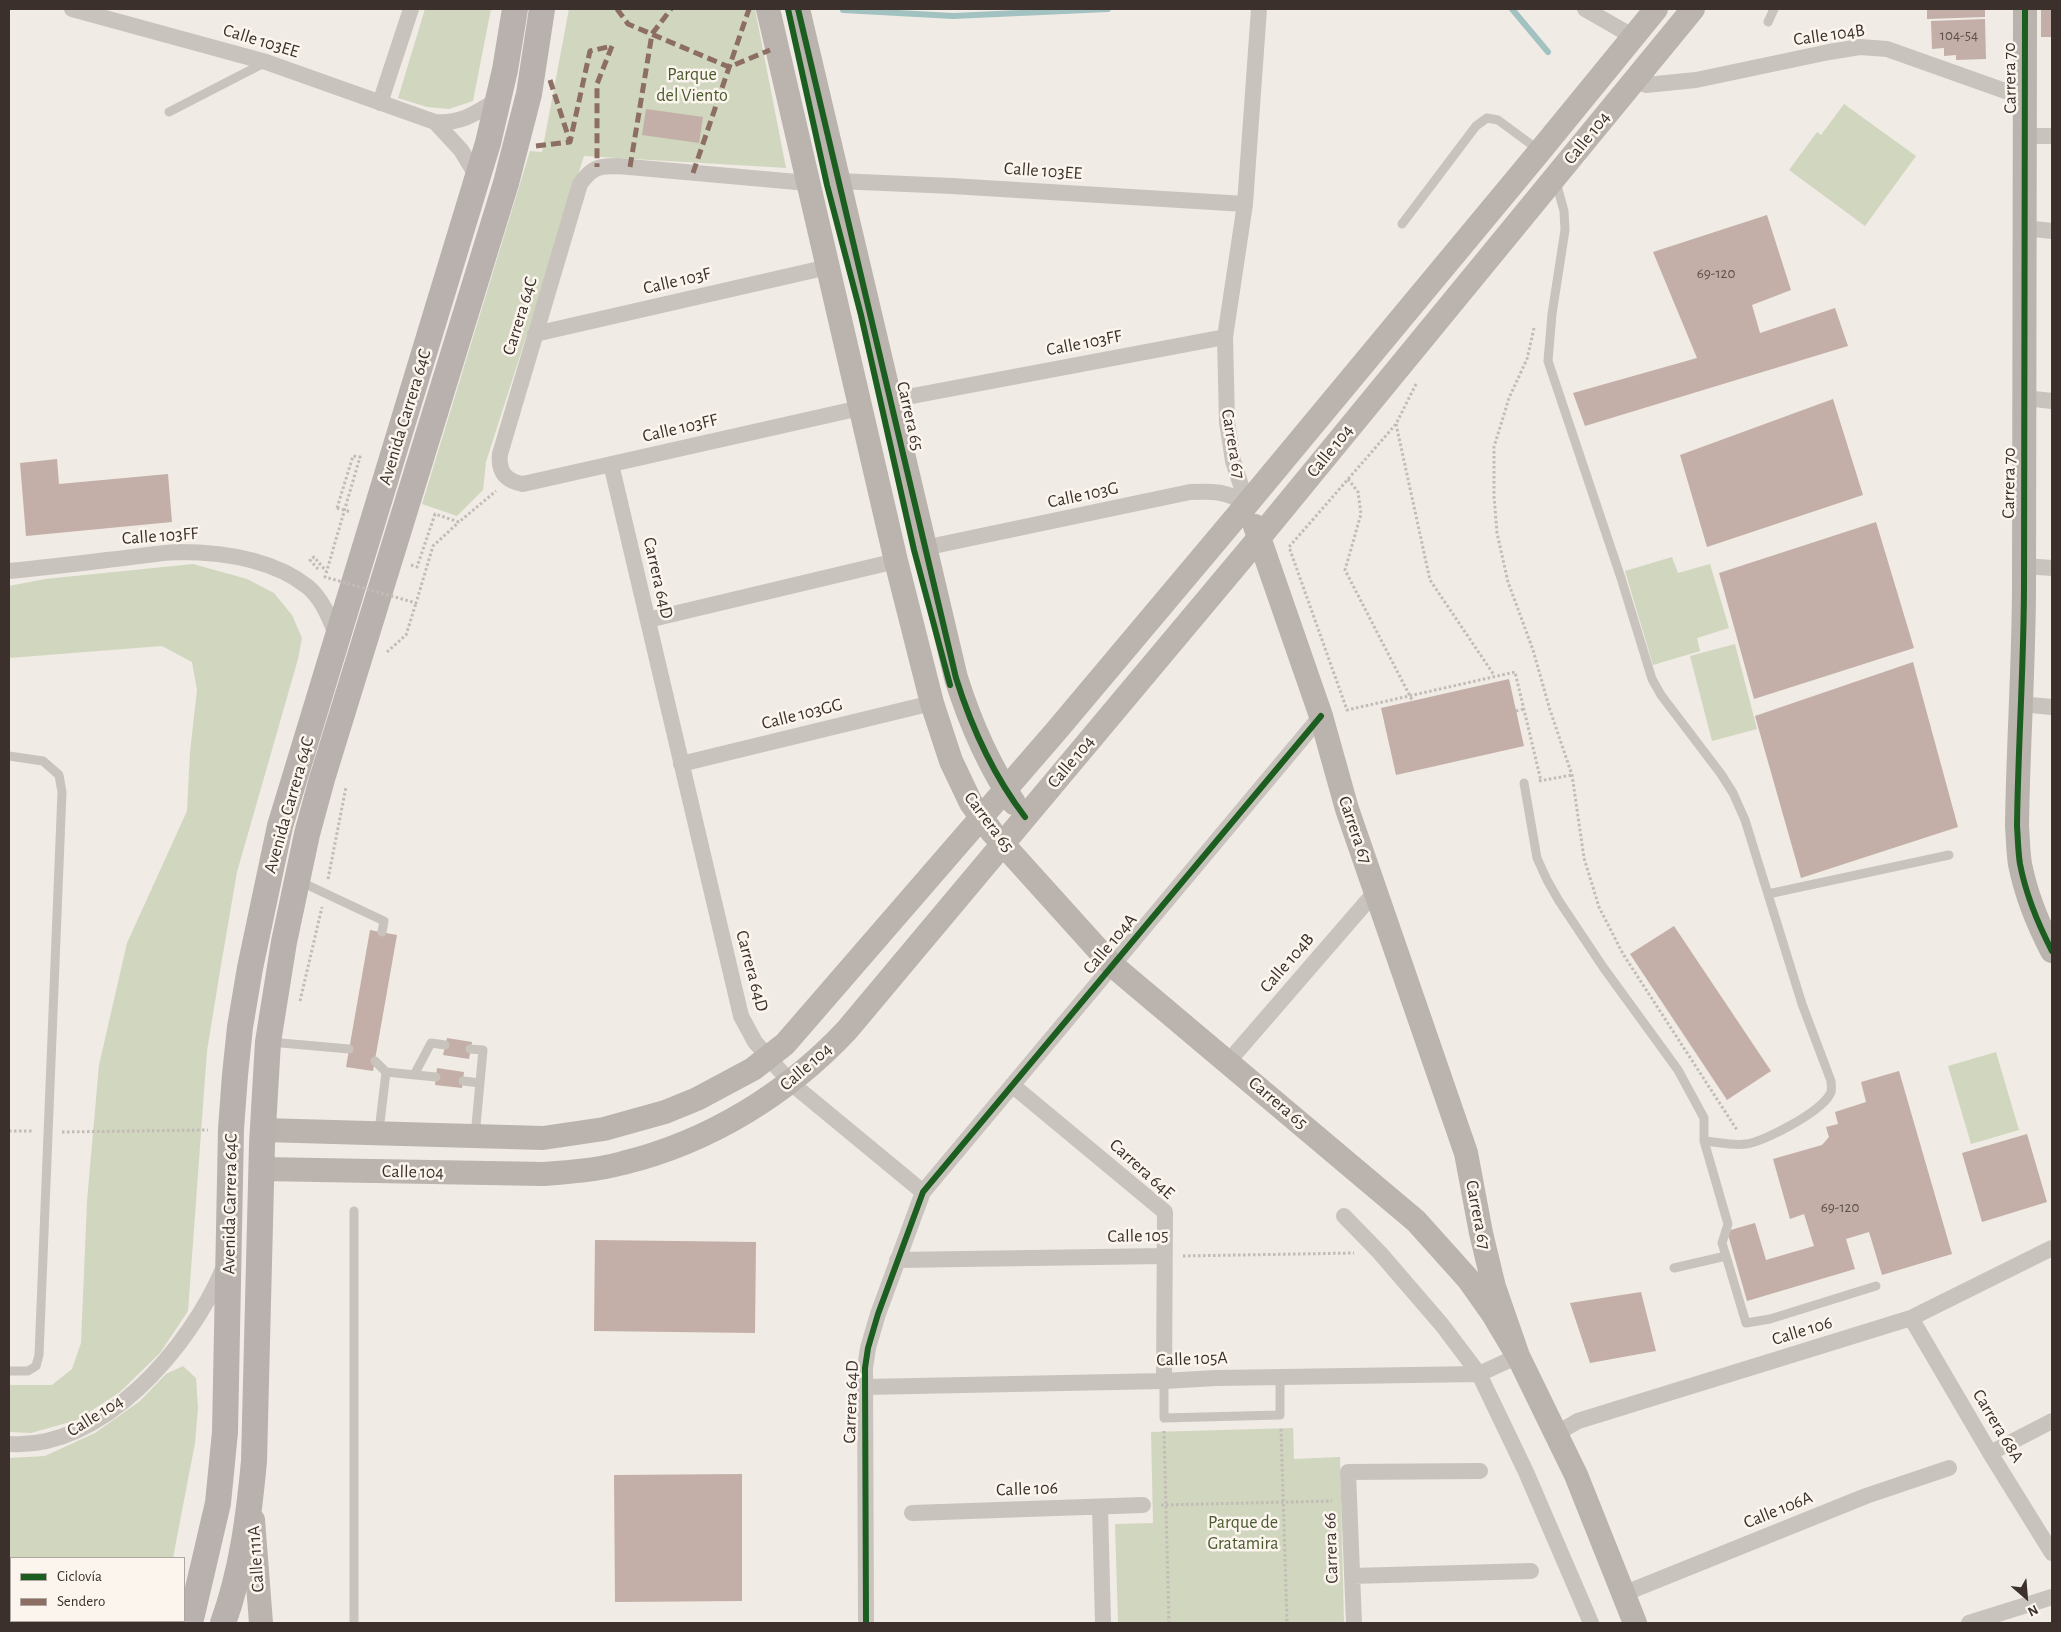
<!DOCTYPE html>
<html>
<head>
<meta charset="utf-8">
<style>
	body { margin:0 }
	#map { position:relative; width:2061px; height:1632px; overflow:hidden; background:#f0ebe5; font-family:"Alegreya Sans",sans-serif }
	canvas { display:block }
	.frame { position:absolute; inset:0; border:10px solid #3b302b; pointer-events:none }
	.legend { position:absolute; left:10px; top:1557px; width:175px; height:65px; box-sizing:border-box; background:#fbf5ee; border:1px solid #aea6a0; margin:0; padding:6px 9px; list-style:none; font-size:15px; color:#3b302b }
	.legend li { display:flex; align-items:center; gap:10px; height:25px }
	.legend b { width:25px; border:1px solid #aea6a0 }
	.north { position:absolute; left:2001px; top:1572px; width:50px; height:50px; -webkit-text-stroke:4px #fbf5ee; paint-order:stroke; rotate:153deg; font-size:14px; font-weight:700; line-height:20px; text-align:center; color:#3b302b }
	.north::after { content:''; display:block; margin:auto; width:18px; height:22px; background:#3b302b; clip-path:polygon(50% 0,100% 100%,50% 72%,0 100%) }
</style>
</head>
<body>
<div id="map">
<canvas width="2061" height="1632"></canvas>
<div class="frame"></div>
<ul class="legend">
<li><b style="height:6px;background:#1b5e20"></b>Ciclovía</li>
<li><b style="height:6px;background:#8d6e63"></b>Sendero</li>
</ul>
<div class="north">N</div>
</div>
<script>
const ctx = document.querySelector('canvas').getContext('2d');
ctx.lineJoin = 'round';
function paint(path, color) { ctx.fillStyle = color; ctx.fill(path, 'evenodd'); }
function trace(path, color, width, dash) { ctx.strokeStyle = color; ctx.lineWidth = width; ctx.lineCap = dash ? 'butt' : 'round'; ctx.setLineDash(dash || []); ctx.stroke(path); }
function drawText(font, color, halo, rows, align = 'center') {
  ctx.font = font + ' "Alegreya Sans",sans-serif'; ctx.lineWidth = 5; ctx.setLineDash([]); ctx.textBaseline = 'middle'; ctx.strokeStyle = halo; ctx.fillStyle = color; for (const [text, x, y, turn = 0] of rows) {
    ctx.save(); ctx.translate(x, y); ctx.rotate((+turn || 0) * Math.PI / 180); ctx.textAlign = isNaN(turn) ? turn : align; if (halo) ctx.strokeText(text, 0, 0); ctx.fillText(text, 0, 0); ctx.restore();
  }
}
const green = new Path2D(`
	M425 9H491L473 101 449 109 427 107 398 98Z
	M569 9H755L786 168 584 156 486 462 483 490 457 516 422 504 530 151 542 152Z
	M1844 104 1916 156 1865 226 1789 170 1817 132 1821 135Z
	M1672 557 1678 573 1710 564 1729 628 1697 638 1700 651 1653 665 1625 571Z
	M193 564 247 579 274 593 292 615 302 638 298 659 237 872 220 971 207 1051 188 1311 160 1353 120 1392 77 1420 31 1433 9 1432V1385H52L72 1369 81 1343 87 1201 99 1065 127 943 187 811 190 752 197 690 192 662 162 646 9 658V586L45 579Z
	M1735 644 1757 729 1712 741 1690 656Z
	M1996 1052 2019 1130 1971 1144 1948 1066Z
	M183 1366 196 1378 198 1408 195 1443 173 1558H11V1568L9 1562V1458L45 1456 95 1433 140 1401 166 1374Z
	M1293 1428 1294 1459 1340 1457 1344 1623H1118L1115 1524 1153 1523 1151 1432Z
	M37 1621H157V1623H38Z`);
const stream = new Path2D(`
	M1512 9 1548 52
	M843 10 953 16 1108 9`);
const building = new Path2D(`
	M1927 9H1985V17L1927 19Z
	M2041 9H2052V37H2041Z
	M1985 19 1986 59 1956 60V55L1944 56V48L1932 49 1931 21Z
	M646 109 703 117 699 143 642 135Z
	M1767 215 1791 290 1752 305 1760 333 1835 308 1848 346 1585 426 1573 393 1697 358 1653 252Z
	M1833 399 1863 495 1707 547 1680 455Z
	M57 459 59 484 168 474 172 522 26 536 20 463Z
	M1876 522 1914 648 1754 699 1719 573Z
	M1913 662 1958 827 1801 878 1755 716Z
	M1509 679 1524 746 1396 775 1381 708Z
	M1674 926 1771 1071 1727 1100 1630 954Z
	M370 930 397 935 373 1071 346 1067Z
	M447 1038 472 1042 469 1059 443 1055Z
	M437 1068 464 1072 462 1088 435 1085Z
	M1899 1071 1952 1254 1882 1275 1869 1232 1846 1239 1855 1269 1747 1301 1727 1231 1755 1223 1766 1260 1814 1246 1804 1214 1790 1219 1773 1159 1822 1145 1829 1137 1826 1127 1838 1124 1835 1112 1866 1102 1861 1082Z
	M2027 1134 2047 1202 1982 1222 1962 1153Z
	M595 1240 756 1242 755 1333 594 1331Z
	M1641 1292 1656 1351 1590 1363 1570 1303Z
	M742 1474V1601L615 1602 614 1475Z`);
const path = new Path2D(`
	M1534 328 1527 359 1509 398 1494 447V496L1497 533 1508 582 1533 650 1550 710 1572 775 1584 858 1599 907 1623 954 1737 1130
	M1416 384 1396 424 1289 547 1347 710 1515 672 1541 781
	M1396 424 1430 580 1494 675
	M1348 479 1358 492 1361 514 1345 570 1412 700
	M337 508 351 512
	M411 565 417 567 435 514 459 522 496 491
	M318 569 310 560 314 557 326 571
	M387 652 406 635 416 603
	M1516 711 1524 709
	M1539 781 1572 775
	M328 879 346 787
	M300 1001 322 907
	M9 1131H33
	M62 1132 208 1130
	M1183 1256 1354 1253
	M1281 1429 1287 1623
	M1164 1431 1169 1623
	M1161 1505 1332 1501`);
const lane = new Path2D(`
	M1768 22 1774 9
	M169 112 266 62
	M1556 182 1564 211 1565 230 1552 314 1548 361 1621 578 1652 679 1661 695 1721 774 1733 793 1745 820 1802 1004 1831 1081C1831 1084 1832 1089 1831 1092 1825 1110 1764 1142 1746 1144 1733 1146 1717 1142 1704 1141L1728 1224 1722 1243 1726 1256 1674 1268
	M1402 224 1476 126 1487 118 1498 120 1540 151
	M9 756 43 761 59 775 62 792 39 1355 36 1366 28 1371H9
	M1524 783 1537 858 1547 880 1559 901 1603 967 1678 1070 1704 1118V1141
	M299 881 384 921 382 932
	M1768 894 1949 855
	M270 1042 349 1049
	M470 1049 483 1050 475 1136
	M375 1061 386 1072
	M414 1075 431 1043 445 1045
	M463 1081 480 1083
	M379 1131 386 1072 436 1077
	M1726 1256 1746 1323 1770 1319 1876 1286
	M1164 1381V1418L1280 1415V1378
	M354 1623V1211`);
const street = new Path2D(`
	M72 9 266 62 435 122C463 124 477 112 500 98
	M1585 9 1634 37
	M1634 81 1646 85 1696 80 1829 52 1860 47 1887 49 2025 98
	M380 103 411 9
	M435 122 461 150 478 178
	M2026 136H2052
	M838 181 952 186 1245 204
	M808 183 618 166C599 166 592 167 580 184L500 454C498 472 506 481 523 484L860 408
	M2024 228 2052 231
	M535 334 828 267
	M2025 398 2052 401
	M891 400 1225 337
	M611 464 741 1016 755 1042 791 1083 923 1192
	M1247 504 1233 461 1227 422 1225 337 1245 204 1259 9
	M924 548 1190 492C1214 491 1226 491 1247 504
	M2024 566 2052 568
	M9 571C41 568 74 564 107 560 130 558 155 553 178 552 221 552 273 559 308 587 324 601 330 620 338 639
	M648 620 896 561
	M2020 704 2052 707
	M681 764 932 703
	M1228 1062 1376 891
	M1012 1085 1165 1212 1164 1381
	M1344 1216 1380 1253 1442 1325 1479 1374 1526 1472 1591 1623
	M897 1260 1164 1256
	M1911 1318 1990 1453 2052 1553
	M864 1387 1164 1381 1216 1378 1479 1374 1518 1356
	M1557 1433 1578 1421 1911 1318 2052 1248
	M9 1444C102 1451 190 1347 223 1269
	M1990 1453 2052 1421
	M1100 1507 1103 1623
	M912 1513 1143 1505
	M1352 1576 1531 1571
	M1623 1594 1866 1496 1949 1468
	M9 1598 11 1604
	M18 1621 19 1623
	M866 1623 865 1368 868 1348 878 1314 923 1192 1321 716
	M1354 1623 1348 1472 1480 1471
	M1969 1623 2052 1597`);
const secondary = new Path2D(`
	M768 9 896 561 932 703 951 761 971 803 992 832 1112 965 1416 1221 1469 1280 1493 1314 1518 1356
	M798 9 956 678C970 722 988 764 1014 803
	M2025 9C2025 200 2023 392 2024 584 2024 664 2018 745 2017 826 2018 839 2018 852 2020 864 2026 895 2038 924 2052 951
	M1255 526 1321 716 1347 809 1466 1153 1481 1233 1494 1287 1518 1356 1576 1475 1635 1623
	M263 1130 543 1138 604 1129 665 1112 697 1099 753 1069 785 1044 1057 730 1247 504 1540 151 1656 9
	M261 1169 544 1174C571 1172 597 1170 623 1163 709 1142 787 1094 847 1030L1259 538 1693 9
	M253 1520 261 1623`);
const primary = new Path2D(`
	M190 1623 218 1503 225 1432 231 1129 235 1075 240 1027 250 968 280 826 488 143 505 70 515 9
	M223 1623C242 1571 249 1515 254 1461L262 1144 268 1042 284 942 307 834 322 779 506 183 529 94 542 9`);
const pathBridge = new Path2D(`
	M337 508 353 456 360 457 325 577 416 603 433 546 459 522`);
const quiet = new Path2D(`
	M617 9 628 24 729 67 770 50
	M550 80 570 142
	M536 146 570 142 590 51 612 46 597 84V167
	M630 167 652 34 671 9
	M693 173 749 9`);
const cycleway = new Path2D(`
	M788 9 827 185 861 315 914 550 950 685
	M798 9 956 678C972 729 993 775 1025 817
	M2025 9C2025 200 2023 392 2024 584 2024 664 2018 745 2017 826 2018 839 2018 852 2020 864 2026 895 2038 924 2052 951
	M866 1623 865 1368 868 1348 878 1314 923 1192 1321 716`);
const numberNames = [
	["104-54",1959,35],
	["69-120",1716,273],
	["69-120",1840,1207]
];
const streetNames = [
	["Calle 104B",1829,35,-8],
	["Calle 103EE",261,41,17],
	["Carrera 70",2010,78,-91],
	["Calle 104",1587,138,-51],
	["Calle 103EE",1043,171,4],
	["Calle 103F",677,281,-13],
	["Carrera 64C",520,316,-73],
	["Calle 103FF",1084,343,-11],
	["Carrera 65",910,416,77],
	["Avenida Carrera 64C",405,417,-73],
	["Calle 103FF",680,428,-13],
	["Carrera 67",1233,444,80],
	["Calle 104",1330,451,-51],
	["Carrera 70",2009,483,-89],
	["Calle 103G",1083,495,-12],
	["Calle 103FF",160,536,-4],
	["Carrera 64D",658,578,77],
	["Calle 103GG",802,714,-14],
	["Calle 104",1071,762,-50],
	["Avenida Carrera 64C",289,805,-74],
	["Carrera 65",989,822,53],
	["Carrera 67",1355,830,71],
	["Calle 104A",1110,944,-50],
	["Calle 104B",1287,963,-49],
	["Carrera 64D",752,971,75],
	["Calle 104",806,1067,-41],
	["Carrera 65",1278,1103,40],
	["Carrera 64E",1142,1169,42],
	["Calle 104",413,1172,1],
	["Avenida Carrera 64C",230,1204,-89],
	["Carrera 67",1478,1215,79],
	["Calle 105",1138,1236,-1],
	["Calle 106",1802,1331,-17],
	["Calle 105A",1192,1359,-2],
	["Carrera 64D",851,1402,-88],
	["Calle 104",95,1416,-32],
	["Carrera 68A",1998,1426,59],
	["Calle 106",1027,1489,-2],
	["Calle 106A",1778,1510,-22],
	["Carrera 66",1331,1548,-92],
	["Calle 111A",256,1559,-94]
];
const parkNames = [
	["Parque",692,75],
	["del Viento",692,96],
	["Parque de",1243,1523],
	["Gratamira",1243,1544]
];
paint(green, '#d1d6bf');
trace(stream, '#a1c2c1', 6);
paint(building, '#c3afa7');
trace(path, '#c2bbb6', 3, [2.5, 2.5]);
trace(lane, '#c9c3be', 9);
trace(street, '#c9c3be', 16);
trace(secondary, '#bab3ae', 24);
trace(primary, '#b8b1ad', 26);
trace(pathBridge, '#c2bbb6', 3, [2.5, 2.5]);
trace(quiet, '#8d6e63', 5, [10, 5]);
trace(cycleway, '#1b5e20', 6);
drawText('15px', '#5d504a', null, numberNames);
drawText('18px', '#3b302b', '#fbf5ee', streetNames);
drawText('18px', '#4a5a2e', '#fbf5ee', parkNames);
</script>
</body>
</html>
